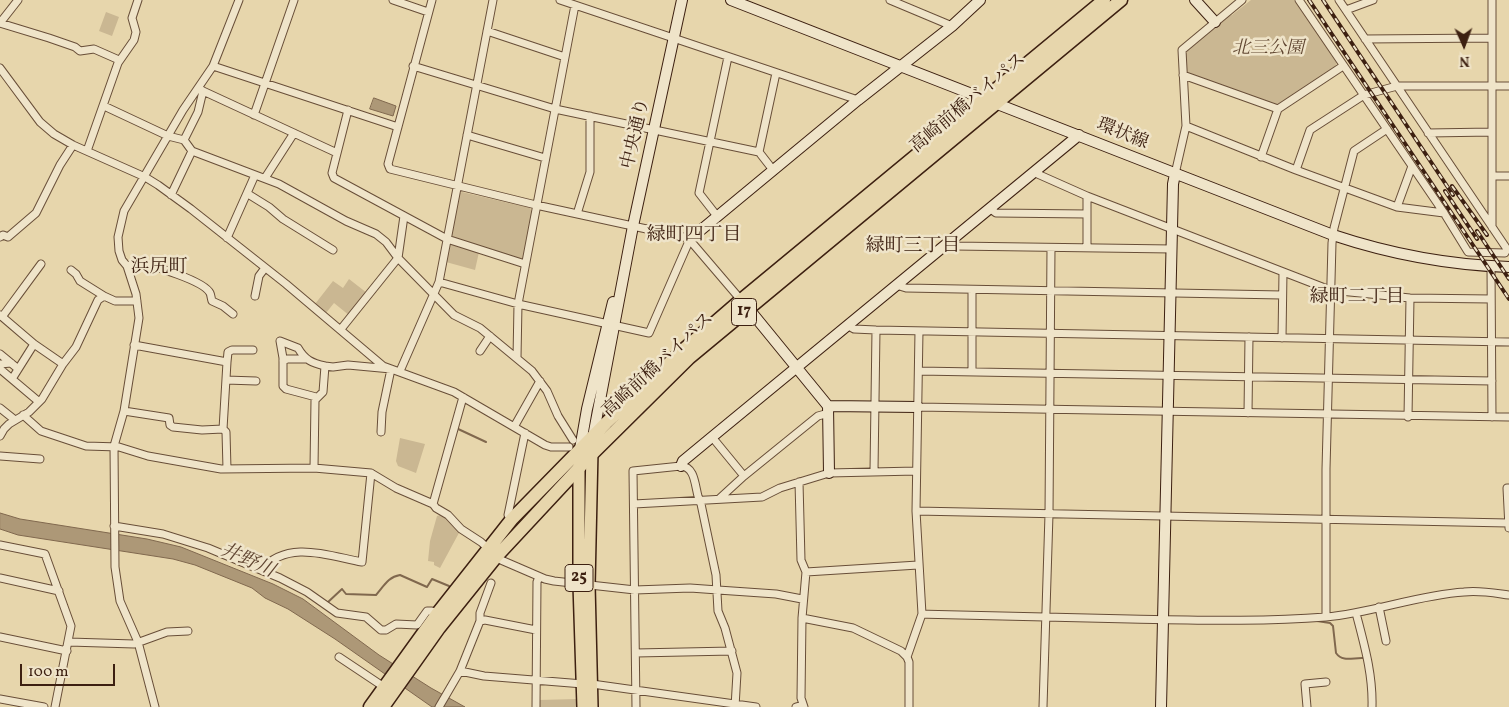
<!DOCTYPE html>
<html>
<head>
<meta charset="utf-8">
<style>
	body { margin:0 }
	#map { position:relative; width:1509px; height:707px; overflow:hidden; background:#e7d6ac; font-family:Vollkorn,serif }
	canvas { display:block }
	.north { position:absolute; left:1439px; top:20px; width:50px; height:50px; -webkit-text-stroke:4px #efe4c9; paint-order:stroke; rotate:178deg; font-size:14px; font-weight:700; line-height:20px; text-align:center; color:#3d2011 }
	.north::after { content:''; display:block; margin:auto; width:18px; height:22px; background:#3d2011; clip-path:polygon(50% 0,100% 100%,50% 72%,0 100%) }
	.scale { position:absolute; left:20px; top:664px; width:95px; height:22px; box-sizing:border-box; border:2px solid #3d2011; border-top:0; padding-left:6px; font-size:15px; line-height:18px; white-space:nowrap; color:#3d2011; -webkit-text-stroke:4px #efe4c9; paint-order:stroke }
</style>
</head>
<body>
<div id="map">
<canvas width="1509" height="707"></canvas>
<div class="north">N</div>
<div class="scale">100 m</div>
</div>
<script>
const ctx = document.querySelector('canvas').getContext('2d');
ctx.lineJoin = 'round';
function paint(path, color) { ctx.fillStyle = color; ctx.fill(path, 'evenodd'); }
function trace(path, color, width, dash) { ctx.strokeStyle = color; ctx.lineWidth = width; ctx.lineCap = dash ? 'butt' : 'round'; ctx.setLineDash(dash || []); ctx.stroke(path); }
function drawText(font, color, halo, rows, align = 'center') {
  ctx.font = font + ' Vollkorn,"Noto Serif JP",serif'; ctx.lineWidth = 5; ctx.setLineDash([]); ctx.textBaseline = 'middle'; ctx.strokeStyle = halo; ctx.fillStyle = color; for (const [text, x, y, turn = 0] of rows) {
    ctx.save(); ctx.translate(x, y); ctx.rotate((+turn || 0) * Math.PI / 180); ctx.textAlign = isNaN(turn) ? turn : align; if (halo) ctx.strokeText(text, 0, 0); ctx.fillText(text, 0, 0); ctx.restore();
  }
}
const green = new Path2D(`
	M1251 0H1294L1337 62 1335 67 1280 105H1276L1187 73C1184 67 1184 58 1187 51L1229 16 1232 15Z
	M106 12 119 17 112 36 99 31Z
	M462 192 530 208 532 212 524 258 521 259 453 238 451 234 458 194Z
	M453 243 479 252 475 270 446 262 449 246Z
	M349 279 367 293 350 316 334 303 326 313 315 304 333 281 343 288Z
	M400 438 425 444 416 473 398 466 396 461Z
	M443 514 460 531 440 568 434 565V562L428 561 430 541 437 516Z
	M577 699V707H538V700Z`);
const water = new Path2D(`
	M374 98 396 106 393 116 370 109Z
	M0 513 20 519 147 539 181 547 273 584 303 599 379 655 431 688 465 707H432L335 639 288 609 265 598 252 588 195 565 173 559 18 535 0 529Z`);
const stream = new Path2D(`
	M456 428 486 442
	M327 603 342 589 346 594 376 595C384 586 388 577 400 575L427 587 432 579 449 586
	M1317 621 1330 623 1333 626 1336 653C1343 663 1354 657 1364 658`);
const street = new Path2D(`
	M393 0 428 12
	M432 0 388 164 390 169 536 205 688 238 741 300
	M560 0 858 100
	M890 0 952 26
	M1299 0 1444 213 1468 252 1505 253 1507 249 1339 0
	M1346 10 1373 0
	M0 23 49 38 75 47 80 51 94 49 119 60
	M0 23 18 0
	M487 31 565 57
	M1365 39 1492 38
	M213 66 398 127
	M413 66 555 109 759 152 773 170
	M0 68 40 122 54 134 73 145 145 177 158 185 191 209 286 284 383 366 454 392 545 445 551 447H569
	M1183 75 1278 109
	M199 88 203 91 337 153
	M104 106 168 136 184 140 192 151 279 184 346 221 376 234 386 242 398 258 454 315 480 328 532 371 547 391 558 416 573 440
	M348 110 332 173 334 178 447 239 525 264
	M254 115 294 0
	M1186 126 1296 170 1397 207 1444 213
	M1428 133 1492 132
	M467 135 545 158
	M184 140 198 112 203 91
	M87 151 118 63 134 40 136 32 132 18 138 0
	M759 152 776 73
	M1261 157 1278 109 1343 66
	M1296 170 1310 130 1364 95 1397 86H1509
	M1033 172 1087 196 1330 290 1410 298 1491 299
	M1175 174 1186 126 1182 50 1242 0
	M1492 176H1509
	M265 178 294 133
	M248 194 269 207 283 219 333 250
	M171 195 192 151
	M1397 207 1412 166
	M989 208 996 213 1087 214
	M577 214 590 172V116
	M717 216 699 193 728 57
	M1492 227V0
	M0 237 3 235 8 237 36 213 60 165 73 145
	M227 238 255 175
	M948 242 954 246 1172 249
	M1087 248V196
	M127 266C131 265 135 264 139 264 153 265 204 281 210 293 211 295 211 298 212 301L223 306 233 314
	M1491 267 1492 417
	M71 270 76 274 80 281 104 296
	M439 282 518 304 649 333 690 239
	M896 285 906 288 1282 295
	M255 296 259 276 265 268
	M0 315 34 344 63 364
	M2 317 41 264
	M847 325 854 329 876 330 1509 342
	M341 329 398 258 404 216
	M1282 338 1283 272
	M134 345 227 362 223 429
	M480 351 490 336
	M0 354 17 368
	M517 358 518 304 575 5
	M283 361 287 359H306
	M227 362 228 352 232 350H253
	M0 364 11 363
	M0 369 38 401
	M400 371 439 282 493 0
	M919 371 1492 381
	M972 371V290
	M12 379 34 344
	M226 380 256 381
	M316 397 286 389 283 386V358L280 341 298 348C305 360 312 363 325 366
	M918 407 1509 417
	M0 408 15 420
	M124 411 169 418 170 425 173 427 202 430 223 429 226 432 227 469
	M1248 413 1249 337
	M23 415 41 431 86 446 119 447 148 456 221 469 314 468 371 473 396 488 433 504 436 508 448 515 461 529 481 542 501 560 545 579 554 581 635 590 690 588 718 590 776 594 802 599
	M1408 417 1410 298
	M514 427 540 381
	M0 436 4 429 9 424 29 412 42 399 63 364 76 347 98 300 104 296 115 301H137
	M712 437 744 476
	M0 456 40 459
	M314 468 315 400 323 392 325 366 333 367 348 365 391 369 382 412 381 432
	M874 471 876 330
	M799 482 801 560 806 572
	M1509 488H1507L1509 528
	M720 498 744 476 818 416 829 413
	M433 504 463 397
	M634 504 762 497 780 488 829 473 916 471
	M916 511 1508 523
	M512 519 508 515 525 433
	M114 526 163 534 208 548 280 578 307 592 337 613 366 617 381 630H386L396 624 417 625 427 611H432L437 614
	M0 545 45 554 71 626 55 707
	M261 570C288 539 329 556 362 562L371 473
	M0 578 59 591
	M1379 607 1386 641
	M1356 613C1364 644 1373 674 1372 707
	M922 614C991 616 1060 617 1130 619 1195 620 1261 622 1326 617 1373 613 1417 595 1464 592 1479 590 1494 593 1509 595
	M1326 617V469L1332 243 1334 228 1354 151 1387 129
	M802 618 853 628 901 651 907 657 909 662V707
	M480 621V613L491 583
	M0 637 67 651
	M69 642 134 644 167 632 188 631
	M636 653 732 651
	M339 657 384 687
	M907 657 922 614 916 511 919 331
	M460 671 484 676 583 684
	M592 684 756 707
	M0 699 44 707
	M155 707 138 642 120 601 115 567 114 446 124 411 139 318 136 294 127 266 122 260 119 251 118 237 124 211 183 110 213 66 239 0
	M439 707 460 671 480 621 485 620 536 630
	M536 707 537 582 539 577
	M636 707 633 471 681 466C698 467 694 493 701 504L716 575 718 611 725 628 737 673 735 707
	M796 707 803 705
	M804 707 801 698 802 618 806 572 918 565
	M1043 707 1049 514 1051 248
	M1307 707 1305 684 1326 682`);
const secondary = new Path2D(`
	M731 0 1333 235C1390 254 1449 265 1509 267
	M1195 0 1215 22
	M690 239 858 100 952 26 980 0
	M748 308 828 406 829 473
	M600 400 609 408 624 406
	M828 406 918 407
	M593 437 633 226 682 0
	M580 449 587 409 613 302
	M681 466 683 461 712 437 1079 135
	M1161 707 1173 184 1175 174`);
const primary = new Path2D(`
	M592 451 589 585 592 707
	M579 461V584L583 707`);
const highway = new Path2D(`
	M370 707 437 614 512 519 606 423 682 351 741 300 1104 0
	M383 707 439 628 496 557 591 455 689 358 1121 0`);
const rail = new Path2D(`
	M1309 0 1509 299
	M1323 0 1453 195
	M1452 186 1487 235
	M1445 191 1477 239
	M1477 231 1509 279`);
const shields = [
	[744,312,25],
	[579,578,28]
];
const shieldNames = [
	["17",744,312],
	["25",579,578]
];
const parkNames = [
	["北三公園",1268,50]
];
const streetNames = [
	["高崎前橋バイパス",969,104,-40],
	["中央通り",637,134,-77],
	["環状線",1122,135,22],
	["高崎前橋バイパス",659,366,-43]
];
const neighbourhoodNames = [
	["緑町四丁目",694,237],
	["緑町三丁目",913,248],
	["浜尻町",159,269],
	["緑町二丁目",1357,299]
];
const waterNames = [
	["井野川",247,562,24]
];
paint(green, '#cab792');
paint(water, '#ad9877');
trace(water, '#80684e', 1);
trace(stream, '#80684e', 2);
trace(street, '#684e38', 9);
trace(secondary, '#3d2011', 12);
trace(primary, '#3d2011', 14);
trace(highway, '#3d2011', 15);
trace(street, '#efe4c9', 7);
trace(secondary, '#efe4c9', 10);
trace(primary, '#e7d6ac', 11);
trace(highway, '#e7d6ac', 12);
trace(rail, '#3d2011', 4);
trace(rail, '#efe4c9', 2, [5.5]);
for (const [x, y, w] of shields) { const box = new Path2D(); box.roundRect(x - w / 2, y - 13.5, w, 27, 4); ctx.fillStyle = '#efe4c9'; ctx.fill(box); trace(box, '#3d2011', 1); }
drawText('bold 16px', '#3d2011', null, shieldNames);
drawText('italic 18px', '#604631', '#efe4c9', parkNames);
drawText('18px', '#3d2011', '#efe4c9', streetNames);
drawText('19px', '#3d2011', '#efe4c9', neighbourhoodNames);
drawText('italic 19px', '#5f4430', '#efe4c9', waterNames);
</script>
</body>
</html>
